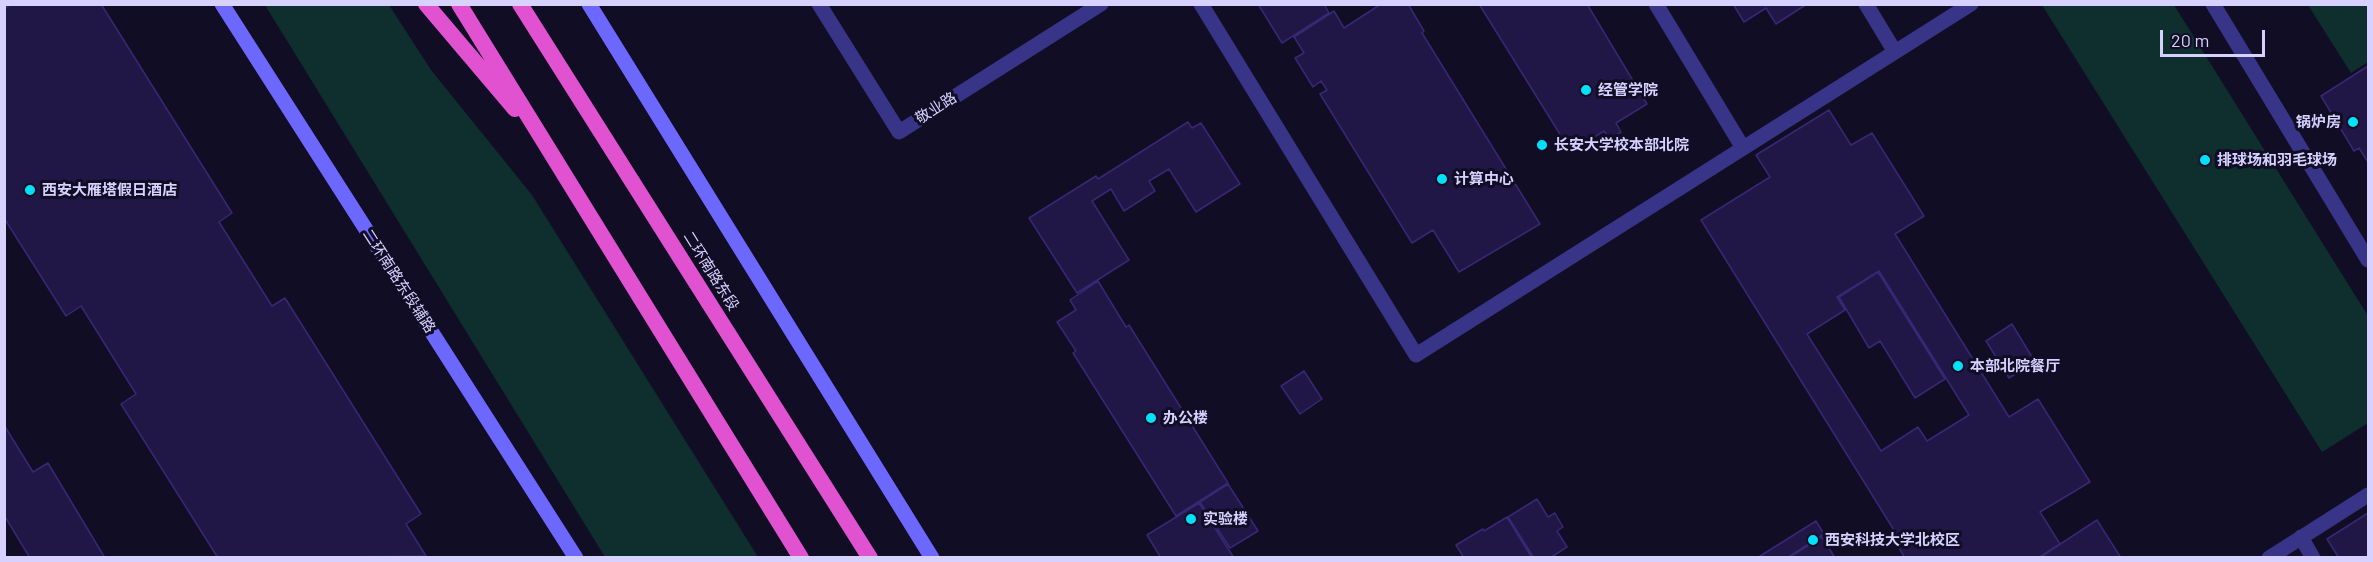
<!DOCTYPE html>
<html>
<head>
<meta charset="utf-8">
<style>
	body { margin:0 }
	#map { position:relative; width:2373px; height:562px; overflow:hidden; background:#110d25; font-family:Barlow,sans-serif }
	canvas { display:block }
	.frame { position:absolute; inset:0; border:6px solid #d6d1ff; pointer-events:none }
	.scale { position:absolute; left:2160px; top:30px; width:105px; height:27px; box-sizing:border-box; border:3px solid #d6d1ff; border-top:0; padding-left:8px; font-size:18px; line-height:21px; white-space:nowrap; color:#d6d1ff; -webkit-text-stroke:4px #110d25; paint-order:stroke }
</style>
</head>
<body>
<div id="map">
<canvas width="2373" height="562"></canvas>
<div class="frame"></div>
<div class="scale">20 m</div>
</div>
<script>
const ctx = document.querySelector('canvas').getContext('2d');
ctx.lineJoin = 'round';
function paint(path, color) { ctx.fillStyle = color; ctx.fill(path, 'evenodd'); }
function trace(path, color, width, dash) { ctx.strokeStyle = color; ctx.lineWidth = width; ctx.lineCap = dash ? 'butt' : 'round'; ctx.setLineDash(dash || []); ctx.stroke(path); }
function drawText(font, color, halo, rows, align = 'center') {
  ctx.font = font + ' Barlow,"Noto Sans SC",sans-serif'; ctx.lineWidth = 6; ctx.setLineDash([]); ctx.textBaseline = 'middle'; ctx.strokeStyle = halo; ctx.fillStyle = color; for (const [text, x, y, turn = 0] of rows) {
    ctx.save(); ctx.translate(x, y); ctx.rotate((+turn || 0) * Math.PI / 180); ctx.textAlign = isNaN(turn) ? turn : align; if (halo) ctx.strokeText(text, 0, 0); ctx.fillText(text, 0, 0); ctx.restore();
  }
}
const green = new Path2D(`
	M265 5H389L431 70 532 195 758 557H605Z
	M2042 5H2174L2368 316V423L2322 452Z
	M2308 5H2368V62L2351 73Z`);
const building = new Path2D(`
	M11 4H101L232 213 219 222 272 306 285 298 421 514 406 524 426 556 218 558 121 404 136 394 81 306 66 316 4 218V9Z
	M1258 4H1324L1329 13 1282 43Z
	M1381 4H1408L1424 31 1422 33 1540 224 1459 272 1433 230 1412 243 1320 94 1327 90 1321 81 1313 87 1295 58 1304 53 1294 37 1334 11 1344 28Z
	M1479 4H1587L1647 104 1616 123 1621 132 1610 139 1604 131 1571 152Z
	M1733 4H1807L1776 24 1766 8 1744 22Z
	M2368 66V162L2359 148 2354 151 2321 96Z
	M1829 110 1851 145 1872 133 1924 216 1895 234 2009 417 2038 399 2090 482 2040 512 2060 544 2038 558H1905L1893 538 1897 535 1701 220 1770 177 1756 155ZM1879 271 1969 415 1927 441 1918 427 1881 451 1807 334 1845 310 1837 297Z
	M1188 122 1192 128 1201 123 1240 184 1196 212 1169 169 1149 181 1155 191 1124 211 1111 189 1092 201 1129 260 1077 293 1029 218 1096 176 1098 179Z
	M1878 272 1945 379 1915 398 1880 341 1869 348 1839 297Z
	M1098 281 1126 327 1129 325 1228 483 1176 516 1073 353 1076 351 1057 322 1076 310 1070 300Z
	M2012 324 2035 362 2009 378 1986 341Z
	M1304 371 1322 399 1300 414 1281 386Z
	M4 425 33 472 48 463 105 558H30L4 515Z
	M1228 484 1258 531 1230 548 1200 502Z
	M1537 499 1548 517 1555 513 1563 527 1557 531 1567 547 1550 558H1534L1508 517Z
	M1199 503 1234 558H1161L1147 535Z
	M2368 513V558H2339L2327 539Z
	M1507 517 1532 558H1464L1456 545 1483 529 1484 531Z
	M2097 520 2121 558H2039Z
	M1816 521 1824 534 1787 558H1757Z
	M1822 537 1835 558H1788Z`);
const minor = new Path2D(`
	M819 4 899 132 1101 4
	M1201 4 1416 355 1971 4
	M1656 4 1743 148
	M1866 4 1895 52
	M2213 4 2368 260
	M2301 537 2313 558
	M2269 558 2368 495`);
const secondary = new Path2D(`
	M222 4 576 558
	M589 4 932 558`);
const trunk = new Path2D(`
	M426 4 515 109
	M459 4 801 558
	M520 4 870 558`);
const markers = [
	[1586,90,6,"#00e2fc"],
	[2353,122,6,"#00e2fc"],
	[1542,145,6,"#00e2fc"],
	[2205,160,6,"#00e2fc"],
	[1442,179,6,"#00e2fc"],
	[30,190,6,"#00e2fc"],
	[1958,366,6,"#00e2fc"],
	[1151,418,6,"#00e2fc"],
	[1191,519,6,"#00e2fc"],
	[1813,540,6,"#00e2fc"]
];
const poiNames = [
	["经管学院",1598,90],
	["锅炉房",2341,122,"right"],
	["长安大学校本部北院",1554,145],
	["排球场和羽毛球场",2217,160],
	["计算中心",1454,179],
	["西安大雁塔假日酒店",42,190],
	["本部北院餐厅",1970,366],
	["办公楼",1163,418],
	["实验楼",1203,519],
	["西安科技大学北校区",1825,540]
];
const streetNames = [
	["敬业路",936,108,-32],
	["二环南路东段",711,271,58],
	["二环南路东段辅路",399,281,57]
];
paint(green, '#0f2f2e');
paint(building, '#211747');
trace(building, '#372875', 1.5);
trace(minor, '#383487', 15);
trace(secondary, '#6c68ff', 15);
trace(trunk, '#e052d0', 16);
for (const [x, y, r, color] of markers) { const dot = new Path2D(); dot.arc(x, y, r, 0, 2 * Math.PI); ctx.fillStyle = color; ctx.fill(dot); trace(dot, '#110d25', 2); }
drawText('bold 15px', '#d6d1ff', '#110d25', poiNames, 'left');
drawText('15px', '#d6d1ff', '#110d25', streetNames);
</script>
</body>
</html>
